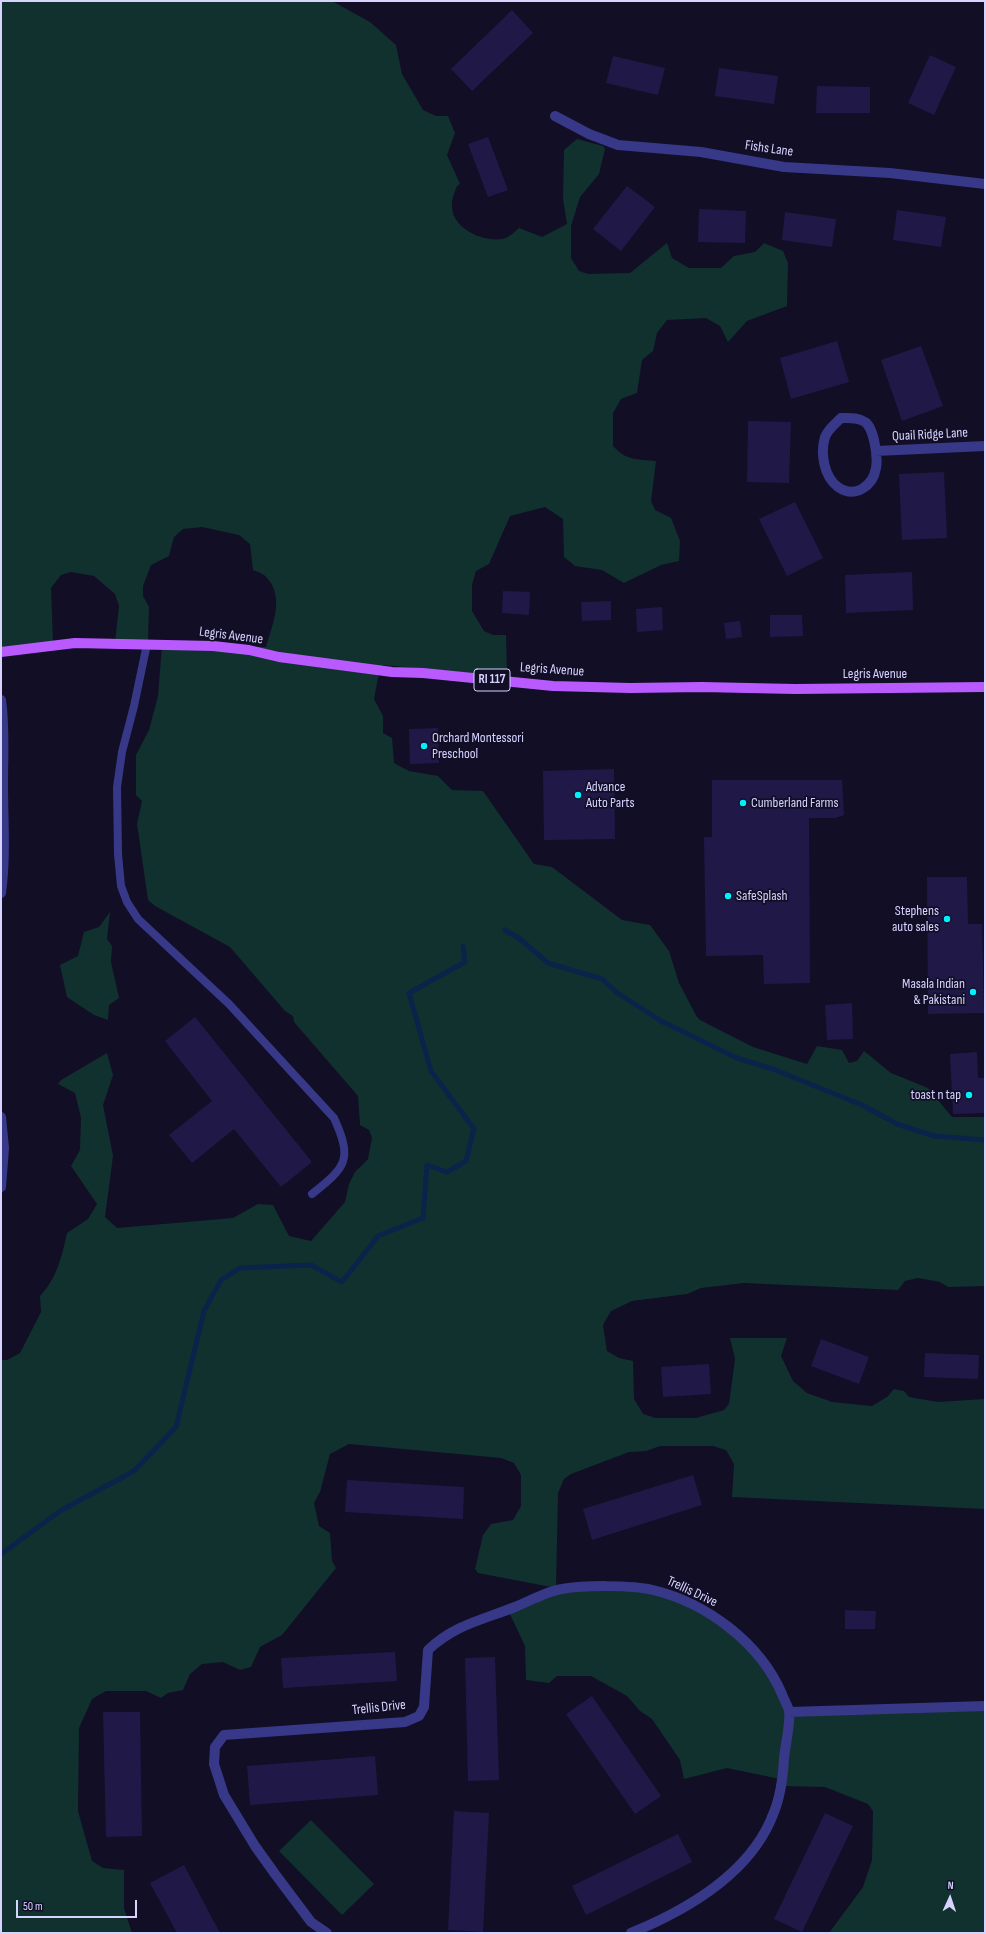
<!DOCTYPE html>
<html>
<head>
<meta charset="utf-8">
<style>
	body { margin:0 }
	#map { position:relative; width:986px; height:1934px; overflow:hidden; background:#110e26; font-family:"Sofia Sans Condensed",sans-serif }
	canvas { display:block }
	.frame { position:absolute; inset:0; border:2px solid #d6d3ff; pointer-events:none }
	.north { position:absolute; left:930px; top:1878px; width:40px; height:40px; -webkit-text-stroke:3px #110e26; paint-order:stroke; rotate:3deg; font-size:11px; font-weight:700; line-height:16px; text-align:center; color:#d6d3ff }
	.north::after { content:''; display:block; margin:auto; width:14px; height:18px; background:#d6d3ff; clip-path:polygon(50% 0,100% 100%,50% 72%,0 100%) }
	.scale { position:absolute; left:16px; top:1900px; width:121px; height:18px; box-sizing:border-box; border:2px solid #d6d3ff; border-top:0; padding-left:5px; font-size:12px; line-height:14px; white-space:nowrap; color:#d6d3ff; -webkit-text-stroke:3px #110e26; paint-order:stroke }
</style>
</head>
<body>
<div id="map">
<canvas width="986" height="1934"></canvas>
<div class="frame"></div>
<div class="north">N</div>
<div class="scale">50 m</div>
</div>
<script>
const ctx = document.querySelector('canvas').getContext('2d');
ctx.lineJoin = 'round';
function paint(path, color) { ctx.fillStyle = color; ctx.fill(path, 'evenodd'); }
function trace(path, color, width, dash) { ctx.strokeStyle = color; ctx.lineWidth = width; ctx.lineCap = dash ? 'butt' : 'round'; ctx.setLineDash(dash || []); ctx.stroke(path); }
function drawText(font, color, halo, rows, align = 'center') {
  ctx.font = font + ' "Sofia Sans Condensed",sans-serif'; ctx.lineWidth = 3.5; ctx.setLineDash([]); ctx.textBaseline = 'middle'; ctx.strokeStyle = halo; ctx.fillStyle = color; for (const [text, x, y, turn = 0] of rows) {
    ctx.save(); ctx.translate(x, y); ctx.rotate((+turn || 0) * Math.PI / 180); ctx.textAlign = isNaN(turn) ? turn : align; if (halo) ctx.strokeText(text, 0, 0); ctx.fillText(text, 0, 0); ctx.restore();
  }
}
const green = new Path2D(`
	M1 1H332L370 22 396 45 402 74 423 110 436 116H448L455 133 447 155 460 184 457 186C455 191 452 198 452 204 450 227 481 242 502 239 508 238 515 232 519 228L542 237 567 224 563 199 564 150 577 139 603 146 605 149 599 174 580 197 571 226V258L579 271 588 274 630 273 667 243 672 258 689 268H721L734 256 755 252 764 243 783 251 788 263 787 306 747 321 728 342 720 326 706 318 667 320 657 333 653 351 642 360 637 393 621 399 613 413V446C626 461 638 459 656 461L651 501 655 510 671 518 680 541 679 561 661 565 624 583 602 570 575 566 564 557 563 519 545 507 510 516 489 564 476 571 472 585V611L484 631 493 635H506L507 674 502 676 383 665 380 668 374 699 383 716V733L392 738 394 763 409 771 438 776 452 790 483 791 534 864 552 867 622 920 650 925 669 951 679 983 697 1017 700 1020 753 1047 807 1064 817 1046 842 1050 849 1063 857 1061 864 1051 891 1073 928 1088 952 1117H985V1286L948 1287 940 1282 918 1278 905 1281 898 1290 744 1283 701 1288 687 1294 632 1301 611 1311 603 1325 607 1351 619 1358 633 1361 634 1399 643 1414 656 1418H696L724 1410 729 1404 735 1359 730 1338H787L781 1356 793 1381 807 1393 832 1402 872 1406 887 1397 894 1389 904 1391 909 1397 938 1402 985 1399V1509L732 1497 734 1464 726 1450 713 1446H660L646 1451 629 1452 571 1474 564 1479 558 1493 556 1588 613 1584 691 1603 757 1650 793 1709 985 1705V1933H829L863 1887 872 1860 873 1811 868 1804 825 1787 783 1786 780 1779 727 1768 684 1779 680 1760 652 1719 640 1711 627 1696 591 1676H557L549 1683 526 1680 525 1646 508 1610 551 1587 478 1573 475 1569 483 1535 491 1524 513 1520 521 1506V1475L514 1463 501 1458 349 1444 330 1454 320 1492 314 1503 319 1526 330 1533 332 1561 336 1568 282 1635 260 1647 251 1667 240 1670 223 1662 202 1664 190 1674 183 1690 168 1693 161 1698 146 1691H106L92 1699 79 1728 78 1811 92 1861 103 1868 124 1870V1908L132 1933H1V1360H7L20 1353 41 1312 40 1296C57 1278 62 1256 67 1233L88 1219 97 1204 71 1166 80 1150 81 1118 75 1093 58 1084 61 1080 107 1053 113 1075 103 1105 113 1156 105 1217 117 1228 233 1218 258 1204 273 1205 289 1236 311 1241 345 1202 349 1184 355 1172 368 1159 372 1138 369 1130 360 1125 358 1096 294 1022 293 1016 285 1011 230 947 155 906 148 900 137 824 142 801 136 795V755L149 730 158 696 162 645 266 647C272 625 285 598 267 578 264 574 258 572 253 570L250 544 239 535 202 527 183 529 174 537 169 556 151 565 143 586V596L149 607 148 641 115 642 119 606 115 594 94 576 71 572 61 575 51 588 53 643 1 651Z
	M110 912 107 939 112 946 111 962 119 998 109 1005 108 1020 94 1015 67 997 60 965 78 956 84 932 99 927Z
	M311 1820 374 1884 342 1915 279 1851Z`);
const stream = new Path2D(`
	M505 930 520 939 548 963 602 979 616 992 661 1021 737 1058 773 1069 862 1105 897 1124 934 1136 985 1140
	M1 1554 60 1511 134 1471 176 1427 204 1311 221 1280 240 1268 311 1265 342 1282 378 1236 423 1218 427 1165 447 1172 466 1161 474 1129 431 1071 409 993 465 962 463 946`);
const building = new Path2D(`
	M512 10 533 33 472 91 451 69Z
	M930 55 956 67 934 115 908 103Z
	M613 56 665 68 658 95 606 83Z
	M719 68 778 76 774 104 715 96Z
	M817 86 870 87V113H816Z
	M488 137 508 190 488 197 468 144Z
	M627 186 655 207 621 251 593 229Z
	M699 209 746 211 745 243 698 242Z
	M897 210 946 217 941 247 893 240Z
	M785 212 836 219 832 247 782 240Z
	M837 341 849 382 791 399 780 358Z
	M921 346 943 406 902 421 881 360Z
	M748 421 791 422 789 483 747 482Z
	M944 472 947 538 902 540 899 474Z
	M795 502 823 558 787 576 759 519Z
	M912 572 913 610 846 613 845 575Z
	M503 591 530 592 529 615 502 613Z
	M611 601V620L582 621 581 602Z
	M662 607 663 630 637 632 636 609Z
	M770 615H802L803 636 770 637Z
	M740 621 742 637 726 639 724 623Z
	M438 728 439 763 410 764 409 729Z
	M614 769 615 839 544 840 543 771Z
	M712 780H842L844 815 835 818H809L810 983 764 984 763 955 706 956 704 837H712Z
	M927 877H967L968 924H982L984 1013 928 1014Z
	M852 1003 853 1039 827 1040 825 1005Z
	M195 1017 312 1162 281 1187 234 1129 192 1163 169 1135 212 1101 165 1041Z
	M977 1052 978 1078H985V1113L953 1114 950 1054Z
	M821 1339 869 1357 859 1384 811 1366Z
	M925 1353 979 1355 978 1379 924 1377Z
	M709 1364 711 1394 663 1397 661 1367Z
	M693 1475 702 1505 592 1540 583 1509Z
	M347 1480 464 1487 463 1519 345 1512Z
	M845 1610 876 1611 875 1629H845Z
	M395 1652 397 1681 283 1688 281 1658Z
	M495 1657 499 1780 468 1781 465 1658Z
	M592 1696 661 1796 635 1814 566 1714Z
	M103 1712H140L142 1836 106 1837Z
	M375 1756 378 1795 250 1805 247 1766Z
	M454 1811 489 1813 483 1932 448 1930Z
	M825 1813 853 1826 802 1932 774 1919Z
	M678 1834 692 1862 586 1915 572 1886Z
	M184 1865 220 1933H177L150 1883Z`);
const service = new Path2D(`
	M147 644 134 706 122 752 117 787 118 854 121 886 127 902 138 919 229 1004 334 1118C353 1160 346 1167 312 1194`);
const minor = new Path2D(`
	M555 116 589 134 618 145 701 152 784 167 890 173 985 184
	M841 418C850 418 858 417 865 422 874 428 878 457 876 468 873 486 855 499 838 487 824 477 820 453 825 437 828 429 836 423 841 418Z
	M876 451 985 446
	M1 700C5 728 3 754 3 783 3 820 6 856 1 893
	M1 1117 4 1148 1 1187
	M789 1712 985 1706
	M327 1933 311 1922 275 1874 255 1846 224 1795 214 1764 215 1747 224 1735 405 1722 419 1716 424 1707 428 1650C454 1625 482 1620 515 1607 530 1601 547 1591 562 1589 584 1585 632 1585 653 1590 707 1603 760 1643 782 1694 784 1700 788 1706 789 1711 791 1721 785 1747 784 1758 783 1776 781 1795 774 1812 752 1873 687 1910 631 1933`);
const primary = new Path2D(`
	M1 652 75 643 213 646 249 650 279 657 392 672 423 673 553 686 630 688 702 687 795 689 985 687`);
const markers = [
	[424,746,4,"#00f1fe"],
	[578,795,4,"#00f1fe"],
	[743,803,4,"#00f1fe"],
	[728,896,4,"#00f1fe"],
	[947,919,4,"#00f1fe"],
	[973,992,4,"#00f1fe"],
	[969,1095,4,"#00f1fe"]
];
const shields = [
	[492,680,36]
];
const shieldNames = [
	["RI 117",492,680]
];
const streetNames = [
	["Fishs Lane",769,149,8],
	["Quail Ridge Lane",930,435,-3],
	["Legris Avenue",231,636,7],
	["Legris Avenue",552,670,4],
	["Legris Avenue",875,674],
	["Trellis Drive",692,1592,25],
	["Trellis Drive",379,1708,-6]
];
const poiNames = [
	["Orchard Montessori",432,738],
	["Preschool",432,754],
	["Advance",586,787],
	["Auto Parts",586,803],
	["Cumberland Farms",751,803],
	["SafeSplash",736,896],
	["Stephens",939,911,"right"],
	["auto sales",939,927,"right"],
	["Masala Indian",965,984,"right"],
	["& Pakistani",965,1000,"right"],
	["toast n tap",961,1095,"right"]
];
paint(green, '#11312e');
trace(stream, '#09244a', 5);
paint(building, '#201948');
trace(service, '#373888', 8);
trace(minor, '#373888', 10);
trace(primary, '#b95aff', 10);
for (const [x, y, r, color] of markers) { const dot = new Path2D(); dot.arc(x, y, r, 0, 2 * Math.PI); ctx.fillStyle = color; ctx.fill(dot); trace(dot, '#110e26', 1.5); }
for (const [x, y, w] of shields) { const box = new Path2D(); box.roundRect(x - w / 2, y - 11, w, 22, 3); ctx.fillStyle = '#110e26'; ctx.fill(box); trace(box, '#d6d3ff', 1); }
drawText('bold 13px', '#d6d3ff', null, shieldNames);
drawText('14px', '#d6d3ff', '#110e26', streetNames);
drawText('14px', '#d6d3ff', '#110e26', poiNames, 'left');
</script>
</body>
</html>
